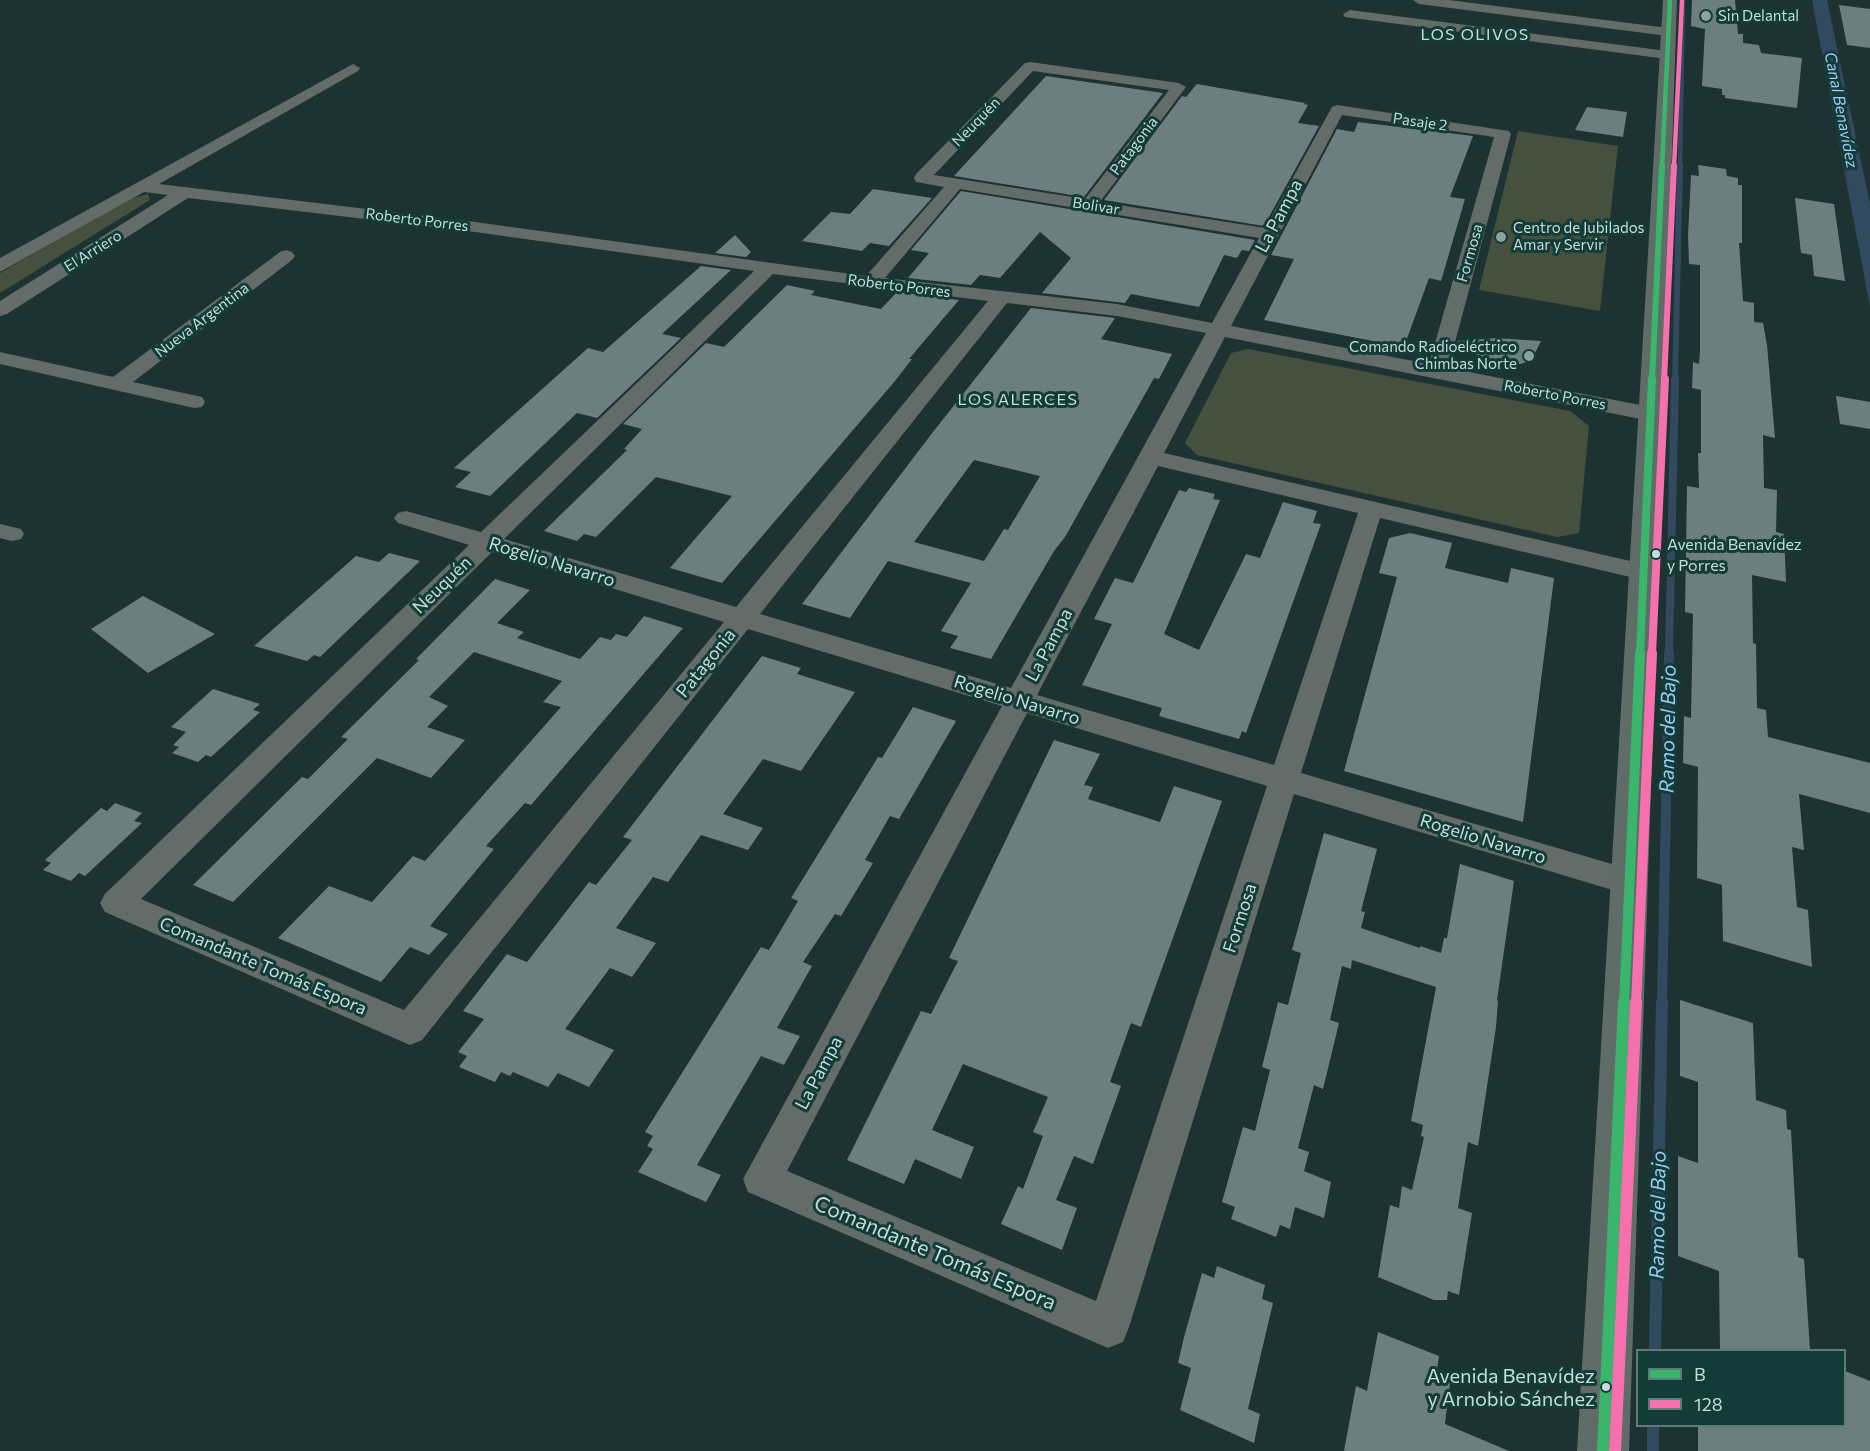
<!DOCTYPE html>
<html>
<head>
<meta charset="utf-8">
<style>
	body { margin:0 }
	#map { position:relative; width:1870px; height:1451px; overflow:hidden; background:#1c3331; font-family:Commissioner,sans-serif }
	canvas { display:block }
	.legend { position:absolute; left:1636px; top:1349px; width:210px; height:78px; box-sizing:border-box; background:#133c39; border:2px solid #5b7c79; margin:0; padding:8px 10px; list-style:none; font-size:18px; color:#c6dcd9 }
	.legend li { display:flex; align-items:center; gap:12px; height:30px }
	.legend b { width:30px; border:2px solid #5b7c79 }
</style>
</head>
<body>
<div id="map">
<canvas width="1870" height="1451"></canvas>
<ul class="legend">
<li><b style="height:8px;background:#3ab66c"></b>B</li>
<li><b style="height:8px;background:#f770ae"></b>128</li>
</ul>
</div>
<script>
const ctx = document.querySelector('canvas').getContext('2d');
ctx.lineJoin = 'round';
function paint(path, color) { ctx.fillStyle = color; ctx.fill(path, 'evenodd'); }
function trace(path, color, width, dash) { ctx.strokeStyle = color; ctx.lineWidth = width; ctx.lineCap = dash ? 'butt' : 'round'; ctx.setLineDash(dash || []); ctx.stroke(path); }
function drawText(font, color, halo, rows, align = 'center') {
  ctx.font = font + ' Commissioner,sans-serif'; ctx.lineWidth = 6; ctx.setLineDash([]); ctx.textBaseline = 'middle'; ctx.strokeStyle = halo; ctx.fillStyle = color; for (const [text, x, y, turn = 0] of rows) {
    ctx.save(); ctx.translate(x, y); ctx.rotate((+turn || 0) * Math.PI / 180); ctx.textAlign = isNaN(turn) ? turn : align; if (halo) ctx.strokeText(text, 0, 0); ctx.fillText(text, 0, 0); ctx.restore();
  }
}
const green = new Path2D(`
	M1518 131 1618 146 1600 311 1479 290Z
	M148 194 150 200 0 293V273L130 199Z
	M1248 349 1570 411 1589 426 1579 533 1557 537 1197 455 1185 443 1231 353Z`);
const water = new Path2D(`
	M1812 0H1827L1870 204V307Z`);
const streamFar4 = new Path2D(`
	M1680 167 1683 0`);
const streamFar3 = new Path2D(`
	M1675 381 1680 166`);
const streamFar2 = new Path2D(`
	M1669 654 1675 379`);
const streamFar1 = new Path2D(`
	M1662 1004 1669 653`);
const stream = new Path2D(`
	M1655 1350 1662 1002
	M1653 1426V1451`);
const building = new Path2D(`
	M1692 0H1735L1738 34H1743V43L1759 45 1761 53 1802 58 1797 108 1725 98V95H1722V89L1702 86 1705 29 1691 26Z
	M1839 5 1870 9V48L1847 45Z
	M1046 76 1163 93 1084 197 954 176Z
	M1197 84 1305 103 1304 104 1308 105 1298 123 1319 126 1264 226 1104 200 1182 96 1186 97Z
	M1587 107 1627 112 1623 137 1575 130Z
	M1358 122 1473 136 1450 197 1465 199 1441 281 1429 278 1404 347 1264 320 1294 259 1271 255 1337 129 1354 132Z
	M1698 165 1726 169 1727 176 1738 178V185H1742V243H1739L1743 301 1754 303V322L1763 323 1767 345 1775 438 1763 435 1764 488 1777 490 1776 532 1784 534 1786 582 1752 575 1753 643 1756 644 1757 708 1766 710 1768 737 1870 763V813L1799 794 1804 850 1792 847 1797 907 1808 910 1812 967 1723 941 1722 885 1697 878 1698 767 1683 763 1684 716 1691 718 1693 614 1685 612 1687 486 1699 488 1698 453H1701V390L1692 388 1693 362 1699 364 1700 351V265L1689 264 1688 235 1691 175 1699 176Z
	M873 189 932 198 889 246 870 243 862 251 802 241 831 212 850 214Z
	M961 191 1255 240 1249 251 1242 250 1237 258 1224 255 1199 307 1131 294 1125 303 1042 293 1071 258 1040 232 1000 278 980 275 971 285 908 278 929 253 911 250Z
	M1795 198 1834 204 1845 281 1814 276 1812 255 1801 253Z
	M735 235 751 252 746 257 715 253Z
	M701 266 731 270 662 334 681 338 597 418 577 413 490 496 455 487 471 472 454 468 588 348 603 352Z
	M787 285 815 291 811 295 881 309 897 292 959 300 909 359H912L895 381 722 583 670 568 732 496 656 477 596 537 584 534 577 541 544 531 627 450 624 449 642 429 623 424 706 343 724 347Z
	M1031 308 1115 318 1101 339 1172 354 1159 379 1154 378 1065 537 1054 551 991 659 950 648 958 636 941 631 971 583 888 561 850 618 802 604 933 432ZM974 460 1040 476 1008 530 1004 529 984 561 914 542Z
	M1496 338 1541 341 1531 361 1513 366 1491 362 1457 345 1458 341Z
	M1836 396 1870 402V429L1840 424Z
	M1189 488 1215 494 1213 499 1220 500 1164 634 1199 650 1246 554 1260 558 1283 502 1317 511 1313 523 1321 524 1246 733 1242 731 1239 739 1159 716 1162 708 1082 685 1112 624 1094 619 1115 578 1133 583 1179 490 1186 492Z
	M1410 533 1452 543 1445 568 1508 583 1511 568 1554 578 1523 822 1344 771 1397 577 1379 573 1389 538Z
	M389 553 420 561 320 657 314 655 307 661 254 646 356 556 379 562Z
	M495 579 530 590 497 623 524 632 517 638 580 659 600 637 611 640 616 634 627 637 644 616 683 628 531 805 525 803 486 846 494 849 430 926 448 934 429 955 410 947 381 982 278 938 329 886 372 902 413 856 425 861 561 707 543 702 562 681 474 652 429 697 448 706 427 727 465 740 431 778 377 758 233 902 193 885 302 777 308 779 348 739 341 737 419 660 416 659Z
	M143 596 215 634 148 673 91 629Z
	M762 656 801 668 797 674 855 692 801 771 763 759 723 814 763 828 748 850 701 835 668 882 653 877 616 928 656 943 632 977 610 968 565 1029 614 1050 589 1087 558 1073 548 1087 513 1072 510 1076 501 1072 495 1082 459 1067 467 1056 458 1052 484 1019 463 1011 507 954 527 962 589 882 596 885 632 840 623 837Z
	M213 689 260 704 253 710 260 712 211 757 206 755 198 762 172 753 179 747 173 745 186 732 171 727Z
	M913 707 956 721 899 819 890 816 865 860 873 863 841 916 835 914 803 962 812 966 777 1028 800 1036 784 1065 761 1056 697 1165 721 1175 706 1202 638 1172 653 1149 647 1146 653 1136 645 1132 761 947 769 950 798 901 791 898 878 757 882 758Z
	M1054 740 1100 754 1084 785 1093 787 1088 799 1160 822 1174 786 1222 801 1141 1027 1131 1023 1110 1082 1121 1086 1093 1164 1074 1156 1056 1200 1077 1208 1062 1250 1001 1224 1018 1186 1023 1189 1043 1136 1033 1132 1048 1097 963 1064 932 1130 974 1147 961 1179 915 1159 904 1184 847 1160 921 1011 931 1014 958 961 949 958Z
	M115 803 142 813 134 821 142 823 85 876 79 873 71 881 43 870 51 863 45 860 101 808 107 811Z
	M1324 833 1377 849 1361 911 1365 912 1361 928 1420 948V946L1441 953 1444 938H1447L1460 864 1514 881 1497 1000 1498 1001 1496 1027 1478 1146 1468 1142 1458 1208 1472 1213 1459 1295 1448 1291 1447 1300H1434L1378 1277 1390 1205 1399 1208 1402 1186 1412 1190 1424 1137 1421 1136 1423 1125 1411 1121 1436 987 1352 960 1351 969 1342 966 1330 1020 1339 1023 1323 1089 1314 1085 1298 1148 1309 1152 1304 1171 1331 1182 1324 1218 1295 1207 1290 1229 1280 1225 1276 1237 1231 1219 1235 1207 1222 1202 1243 1127 1255 1131 1270 1070 1262 1067 1278 1002 1288 1005 1301 953 1292 950Z
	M1680 1000 1753 1023 1756 1100 1786 1110 1787 1129 1791 1130 1798 1257 1804 1259 1810 1350H1720L1719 1271 1678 1256V1156L1698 1163V1082L1680 1076Z
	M1217 1266 1265 1285 1262 1299 1273 1303 1248 1409 1260 1414 1254 1443 1180 1410 1191 1368 1178 1363 1184 1337 1202 1273 1214 1278Z
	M1378 1332 1439 1356 1437 1370 1451 1375 1445 1424 1509 1451H1344L1356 1386 1367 1391Z
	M1845 1371 1870 1381V1451H1698V1425H1845Z`);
const street = new Path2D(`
	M1413 0H1449L1668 28 1675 32 1668 36 1419 4Z
	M1350 10 1667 51 1674 55 1667 59 1345 17 1343 14Z
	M1030 62 1179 83 1186 87 1100 202 1265 228 1332 107 1337 105 1509 131 1511 134 1448 368 1651 407 1659 409 1662 414 1659 419 1651 421 1225 337 1164 453 1643 564 1652 566 1656 572 1652 578 1643 580 1380 518 1301 773 1629 869 1640 873 1645 882 1640 891 1629 895 1294 794 1129 1327 1123 1342 1108 1348 748 1192 743 1179 1002 706 748 629 422 1040 410 1045 105 912 100 903 105 894 469 545 398 523 394 518 398 513 406 511 481 532 754 271 475 232 188 198 7 314 0 316V301L168 195 144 192 0 272V258L353 64 360 68 358 71 159 184 475 222 866 276 944 187 916 182 914 178 916 174 1025 63ZM1033 71 1169 90 1085 199 934 175ZM1342 115 1494 137 1429 364 1231 326ZM960 189 1259 238 1212 323 1117 304 885 278ZM773 274 988 301 736 607 504 539ZM1007 303 1117 316 1206 333 1011 688 760 614ZM1158 466 1358 513 1274 765 1037 695ZM492 552 724 622 404 1010 141 899ZM1027 713 1267 786 1096 1301 787 1171Z
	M286 250 292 252 295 256 292 260 133 382 202 397 205 402 202 407 194 408 0 364V352L113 377 280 252Z
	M0 524 21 529 24 534 21 539 12 541 0 538Z`);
const primary = new Path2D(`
	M1663 0H1677L1629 1451H1577Z`);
const bus1Far4 = new Path2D(`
	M1662 167 1670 0`);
const bus1Far3 = new Path2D(`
	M1652 381 1662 166`);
const bus1Far2 = new Path2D(`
	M1640 654 1652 379`);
const bus1Far1 = new Path2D(`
	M1624 1004 1640 653`);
const bus1 = new Path2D(`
	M1603 1451 1624 1002`);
const bus2Far4 = new Path2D(`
	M1674 167 1682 1`);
const bus2Far3 = new Path2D(`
	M1664 381 1674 166`);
const bus2Far2 = new Path2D(`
	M1652 654 1665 379`);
const bus2Far1 = new Path2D(`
	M1636 1004 1652 653`);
const bus2 = new Path2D(`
	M1615 1451 1636 1002`);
const markers = [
	[1706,16,6,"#8aa19e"],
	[1501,237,6,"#8aa19e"],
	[1529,356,6,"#8aa19e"],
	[1656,554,5,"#c6dcd9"],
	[1606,1387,5,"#c6dcd9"]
];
const farPoinames = [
	["Sin Delantal",1718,16],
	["Centro de Jubilados",1513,228],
	["Amar y Servir",1513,245],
	["Comando Radioeléctrico",1517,347,"right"],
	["Chimbas Norte",1517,364,"right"]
];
const farStreetnames = [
	["Neuquén",976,122,-46],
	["Pasaje 2",1420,122,8],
	["Patagonia",1134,146,-53],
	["Bolivar",1096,206,9],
	["Roberto Porres",417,220,7],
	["El Arriero",93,251,-32],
	["Formosa",1470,253,-74],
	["Roberto Porres",899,286,7],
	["Nueva Argentina",202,320,-37],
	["Roberto Porres",1555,395,11]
];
const farNeighbourhoodnames = [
	["LOS OLIVOS",1475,35],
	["LOS ALERCES",1018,400]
];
const farWaternames = [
	["Canal Benavídez",1841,110,79]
];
const busNames = [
	["Avenida Benavídez",1667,545],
	["y Porres",1667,566]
];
const streetNames = [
	["La Pampa",1279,216,-62],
	["Rogelio Navarro",552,562,17],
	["Neuquén",442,585,-44],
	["La Pampa",1049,645,-62],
	["Patagonia",706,663,-51],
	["Rogelio Navarro",1017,700,17],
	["Rogelio Navarro",1483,839,17],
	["Formosa",1240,918,-72],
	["Comandante Tomás Espora",263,966,23],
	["La Pampa",819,1073,-62]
];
const waterNames = [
	["Ramo del Bajo",1668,729,-89],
	["Ramo del Bajo",1658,1215,-89]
];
const nearBusnames = [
	["Avenida Benavídez",1595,1376],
	["y Arnobio Sánchez",1595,1399]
];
const nearStreetnames = [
	["Comandante Tomás Espora",935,1253,23]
];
paint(green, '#46503f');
paint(water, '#324a5f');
trace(streamFar4, '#324a5f', 4.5);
trace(streamFar3, '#324a5f', 6);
trace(streamFar2, '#324a5f', 8);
trace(streamFar1, '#324a5f', 10);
trace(stream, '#324a5f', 12);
paint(building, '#6c7e80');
paint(street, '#646c69');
paint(primary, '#5f6c68');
trace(bus1Far4, '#3ab66c', 4.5);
trace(bus1Far3, '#3ab66c', 6);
trace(bus1Far2, '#3ab66c', 8);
trace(bus1Far1, '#3ab66c', 10);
trace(bus1, '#3ab66c', 12);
trace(bus2Far4, '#f770ae', 4.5);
trace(bus2Far3, '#f770ae', 6);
trace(bus2Far2, '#f770ae', 8);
trace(bus2Far1, '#f770ae', 10);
trace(bus2, '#f770ae', 12);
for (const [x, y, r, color] of markers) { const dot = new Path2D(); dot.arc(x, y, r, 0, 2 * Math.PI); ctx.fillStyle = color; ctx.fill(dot); trace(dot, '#133c39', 2); }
drawText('15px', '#c6dcd9', '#133c39', farPoinames, 'left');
drawText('15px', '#c6dcd9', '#133c39', farStreetnames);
ctx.letterSpacing = '1.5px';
drawText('16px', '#c6dcd9', '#133c39', farNeighbourhoodnames);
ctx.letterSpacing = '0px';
drawText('italic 16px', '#9cc8f6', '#133c39', farWaternames);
drawText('16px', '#c6dcd9', '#133c39', busNames, 'left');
drawText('18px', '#c6dcd9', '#133c39', streetNames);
drawText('italic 20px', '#9cc8f6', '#133c39', waterNames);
drawText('20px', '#c6dcd9', '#133c39', nearBusnames, 'right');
drawText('21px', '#c6dcd9', '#133c39', nearStreetnames);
</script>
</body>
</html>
